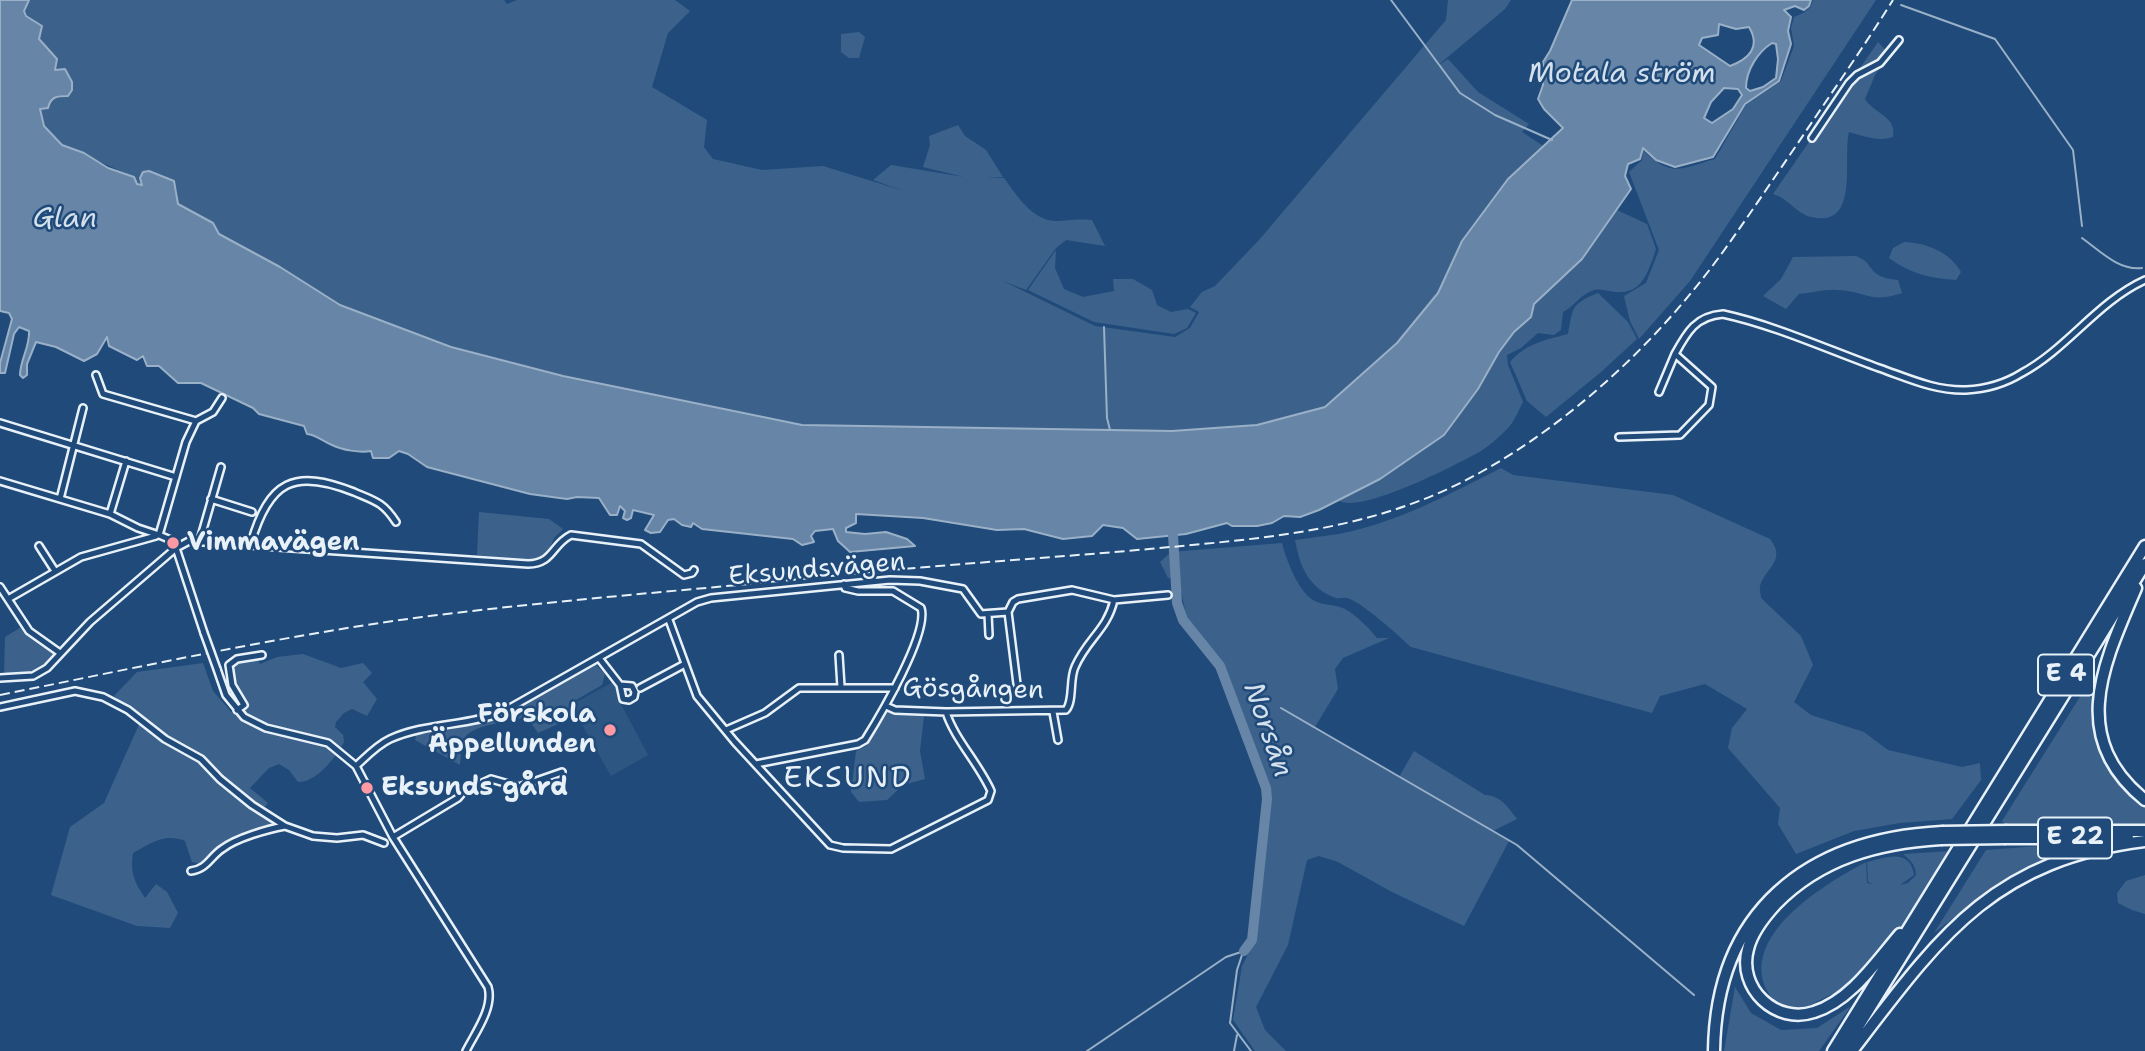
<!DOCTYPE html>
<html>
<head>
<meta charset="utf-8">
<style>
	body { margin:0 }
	canvas { display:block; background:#1f4a7a }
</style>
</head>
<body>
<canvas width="2145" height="1051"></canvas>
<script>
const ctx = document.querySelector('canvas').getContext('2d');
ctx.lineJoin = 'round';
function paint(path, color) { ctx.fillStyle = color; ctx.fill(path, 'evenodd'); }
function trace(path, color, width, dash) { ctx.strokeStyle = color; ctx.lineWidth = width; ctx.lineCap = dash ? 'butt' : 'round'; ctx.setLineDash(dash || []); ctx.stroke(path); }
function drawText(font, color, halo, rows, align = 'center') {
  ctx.font = font + ' "Shantell Sans",sans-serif'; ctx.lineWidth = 5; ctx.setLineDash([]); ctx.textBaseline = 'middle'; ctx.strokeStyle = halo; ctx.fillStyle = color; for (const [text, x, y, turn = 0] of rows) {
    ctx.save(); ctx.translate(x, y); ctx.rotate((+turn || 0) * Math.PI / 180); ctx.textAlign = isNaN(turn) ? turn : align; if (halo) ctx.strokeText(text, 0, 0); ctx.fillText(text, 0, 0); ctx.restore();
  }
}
const built = new Path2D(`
	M613 682 622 706 648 755 611 776 571 705Z`);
const green = new Path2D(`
	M29 0H504L507 4 517 0H675L690 11 668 33 652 87 707 120 704 147 713 159 762 170 823 166 904 191 873 180 891 165 964 177 923 167 930 145 929 136 958 125 965 136 986 150 1003 177 987 178H1004C1017 196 1034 223 1059 221 1071 220 1080 219 1092 220L1105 246 1066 240 1056 248 1026 290 1003 281 1095 326 1175 337 1190 328 1199 312 1190 307 1202 292 1215 286 1259 240 1446 20 1448 0H1511L1505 9 1437 66 1448 59 1478 92 1529 124 1522 132 1545 147 1508 179 1462 241 1438 293 1397 343 1325 407 1257 425 1172 431 802 425 563 376 451 347 340 305 280 267 219 234 213 223 178 204 177 189 137 184 134 177 62 145 44 126 40 109 56 96 57 59 39 39 41 26 26 17 24 11Z
	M1813 0H1876L1690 281 1639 339 1630 321 1624 296 1646 283 1659 250 1629 172 1642 160 1643 150C1671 178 1680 169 1715 159L1746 105 1781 81 1794 46 1791 28 1794 17C1802 14 1811 10 1813 0Z
	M859 32 865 37 859 58H849L841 52V34Z
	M1878 42 1889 54 1875 75 1865 99C1874 114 1897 116 1893 137 1879 142 1863 136 1849 132 1842 158 1861 229 1811 217 1797 214 1788 198 1773 194Z
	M1617 210 1647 224 1656 249C1650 266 1644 292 1621 292 1612 293 1602 288 1594 290 1580 294 1574 307 1563 312L1561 330 1554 335 1538 333 1521 348 1507 355 1508 365 1523 402C1518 411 1514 423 1506 430 1499 437 1490 445 1481 451 1456 465 1363 513 1339 501L1380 479 1444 435 1478 389 1499 352 1514 332 1531 317 1533 304 1582 259Z
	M1904 242C1927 243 1950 252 1961 272L1956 280C1930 278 1911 274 1889 258L1893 248Z
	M1056 250 1055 268 1064 289 1083 297 1114 291 1113 279H1133L1152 290 1157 305 1171 312 1188 309 1196 313 1187 328 1174 334 1094 322 1028 290Z
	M1856 256C1876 263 1865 277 1898 280L1902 293C1869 304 1866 291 1838 290 1825 289 1811 293 1799 294L1786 309 1763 296 1781 279 1793 257Z
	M1598 293 1628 322 1637 339 1601 372 1546 417 1527 401 1510 362C1527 343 1545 340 1568 334 1573 307 1571 304 1598 293Z
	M1501 468 1513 475 1673 495 1770 539C1787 561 1765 568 1760 586 1759 590 1761 594 1761 598L1801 636 1813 665 1794 702 1811 715 1864 732 1888 750 1962 767 1980 763 1981 780 1952 819 1900 823 1854 831 1796 854 1778 824 1780 808 1728 748 1732 728 1747 709 1705 684 1660 696 1652 713 1411 647C1399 636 1362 602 1347 598 1343 597 1340 599 1336 598 1308 588 1300 566 1295 540 1310 538 1324 536 1339 534 1396 523 1450 494 1501 468Z
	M479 512 549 519 563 529 554 538 547 556 533 561 477 555Z
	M1282 543C1286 559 1298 591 1313 600 1323 606 1335 604 1345 609 1357 616 1369 628 1377 638H1389L1343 658 1335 669 1338 689 1315 727 1399 777 1414 751 1485 795C1501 796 1508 807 1517 819L1493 831 1509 841 1464 926 1392 892 1338 862 1319 856 1307 860 1288 945 1256 1007 1265 1030 1286 1051H1255L1233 1020 1242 966 1255 941 1270 808 1269 785 1224 666 1188 624 1178 577 1168 578 1160 562 1171 552Z
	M23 626 31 636 55 653C42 670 26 675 4 675L5 637Z
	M303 654 341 668 363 663 372 673 363 682 377 699 367 716 352 709 344 713 336 722 335 727 343 735 344 742C336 757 316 783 298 782L289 770 279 764 269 768 250 788 268 803 262 810 285 826 233 843 207 865 192 862 185 841C165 833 151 843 133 853 130 872 134 882 145 898L156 884 167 892 178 913 170 928 137 926 51 895 70 827 104 803 141 720 114 696 137 672 203 663 213 691 233 714 242 707 229 675 232 661 256 656 260 664 277 657Z
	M595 664 605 674 602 685 569 704V719L538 733 527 717C512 721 474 725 466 736 461 744 461 756 460 765L415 740 416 735 486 722 525 704Z
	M2088 684 2092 686C2092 728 2097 756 2125 789 2131 797 2136 803 2145 807V825H2006L2002 821Z
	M887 711 924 716 920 751 925 779 903 785 887 800 859 802 851 792 856 751 866 746Z
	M2079 843C2025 864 1979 898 1934 933L1986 850Z
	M1951 851 1900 930 1842 989 1802 1009 1776 1004C1770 996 1763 986 1762 976 1755 925 1829 882 1866 862L1867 883 1874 884 1868 882 1867 862C1886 857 1910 848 1914 875L1900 885 1908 883 1916 875C1916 865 1910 860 1903 854Z
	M2145 875V914L2132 910 2118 903 2117 893 2126 881Z
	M1735 987 1751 1013 1781 1030 1817 1028 1851 1006 1819 1051H1724Z`);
const water = new Path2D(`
	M0 0H29L24 11 26 16 42 26 39 39 57 59 55 70 65 69 72 82V90L68 96C57 96 51 96 48 108L40 109 44 126 62 145 84 153 108 168 134 177 137 184 142 185 140 178 143 172 149 171 174 181 178 204 213 223 219 234 280 267 340 305 451 347 563 376 802 425 1172 431 1257 425 1325 407 1397 343 1438 293 1462 241 1508 179 1563 128 1544 109 1538 99 1543 85V62L1550 51 1572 0H1811L1809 6 1804 10 1795 6 1784 10 1791 17 1788 31 1791 44 1779 81 1745 104 1713 157 1675 167 1656 160 1643 148 1640 159 1628 164 1625 176 1631 189 1582 259 1534 304 1531 317 1514 332 1499 352 1478 389 1444 435 1380 479 1319 510 1300 517 1284 516 1272 523 1257 526H1232L1227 523 1186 534 1137 539 1123 528 1103 525 1092 536 1063 539 1024 529 997 530 923 518 856 514V523L846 528V532L865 534 886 532 907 539 915 546 850 552 838 541 833 529 815 531 811 536 814 542 802 545 793 539 702 529 693 523 691 527 682 525 674 519 668 520 660 532 651 533 645 530 654 515 633 510 631 518 627 520 623 518 625 511 620 506 617 515H610L599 498 577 497 567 499 530 494 427 467 408 454 399 451 389 458H373L371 451C360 453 342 450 332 445 322 441 317 435 307 434L304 426 259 414 253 408 201 383H178L159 366H147L143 356 137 360 109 346 107 337 97 354 84 361 56 347 36 342 27 364V375L23 378 20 375C20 360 30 347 29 331L19 327 14 334 5 373H0V363L12 319 9 313 0 311ZM1719 24 1736 29 1749 27C1761 47 1749 59 1730 66L1699 45 1702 38 1718 35ZM1772 43 1776 44 1778 59 1776 78 1763 87 1750 91 1746 88C1746 70 1758 52 1772 43ZM1724 88 1738 89 1742 95 1733 109 1712 123 1704 118 1711 102Z`);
const stream = new Path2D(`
	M1391 0 1460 93 1495 115 1552 140
	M1901 5 1995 39 2073 150 2082 226
	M2082 238C2100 251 2119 271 2142 268
	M1104 327 1107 418 1110 430
	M1281 708 1517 845 1694 995
	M1243 952 1237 970 1230 1023 1251 1051
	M1087 1051 1226 957 1244 951
	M1234 1051 1237 1035`);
const river = new Path2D(`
	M1173 535 1177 603 1183 620 1220 666 1266 788 1267 799 1252 940 1244 951`);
const minor = new Path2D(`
	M1812 138 1849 83 1857 75 1880 63 1899 40
	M1675 354C1687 332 1696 316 1723 314 1774 325 1829 350 1879 368 1908 378 1935 391 1966 390 1986 389 2006 383 2022 373 2068 348 2097 302 2145 280
	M96 375 103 394 196 421
	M0 423 176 477
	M1619 437 1680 435 1709 405 1712 387 1675 354 1659 392
	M0 481 110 514 138 528 159 535
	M60 499 83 408
	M211 499 252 512
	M110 514 126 461
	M200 540 221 467
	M251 543C269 481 294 468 354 492 375 501 383 502 396 522
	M39 546 55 571
	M0 587 29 631 60 653
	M8 599 81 557 156 536
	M1008 612 1013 602 1018 599 1072 590 1114 600 1168 595
	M1008 612 1017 684
	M988 614 989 635
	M669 620 697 696 735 742 830 845 843 848 891 849 988 800 991 791C979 764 954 738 946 712
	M204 633 176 548 189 541 528 564C554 563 551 545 571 535L641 544 684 575 692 573 694 570
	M839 655 841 687
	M599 658 620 685 623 699 629 700 634 697 635 692 632 686 620 685
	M217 669 226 695 244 717 266 728 328 743 356 766 393 837 488 987C494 1008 475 1033 466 1051
	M0 678 33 676 47 668 90 622 176 548 171 540 159 535 186 442 196 421 213 412 222 398
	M640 688 685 664
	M886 706 895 710 946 712 1066 710C1074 700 1069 680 1075 667 1087 639 1107 630 1114 600
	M0 707 75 691 103 697 128 710 165 739 201 759 220 779 252 805 285 826 313 836 337 838 363 835 384 843
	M237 710 244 705 232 685 229 665 237 659 262 655
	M1053 712 1058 740
	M726 730 765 713 799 688H895
	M756 764 858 744 865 740C880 716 929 633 921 608L893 591H858L845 588 844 584
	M356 766C366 757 377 745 390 739 425 723 466 726 501 713L697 602 711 598 890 580 920 581 963 589 981 614 1008 612
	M393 837 458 798 463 792 491 779 519 787 562 772
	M191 871C207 869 210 857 222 849 236 838 268 829 285 826`);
const motorway = new Path2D(`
	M2136 588C2104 663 2067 737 2145 800
	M2007 831H2145
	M2006 838H2128
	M1900 934C1876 962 1850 1001 1814 1012 1776 1025 1737 988 1748 949 1752 932 1764 917 1776 904 1821 858 1878 843 1941 839
	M1714 1051C1716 911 1807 839 1942 832
	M1833 1051 2145 546
	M1843 1051 2145 564
	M1852 1051C1939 937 1992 860 2145 841`);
const rail = new Path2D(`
	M0 695C140 667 280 636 422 617 564 599 707 589 850 574 950 564 1049 558 1149 549 1267 538 1376 531 1481 472 1576 419 1661 338 1725 249 1750 214 1774 178 1798 143 1830 95 1863 48 1893 0`);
const minorBridge = new Path2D(`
	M204 633 217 669`);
const motorwayBridge = new Path2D(`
	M1942 832 2007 831
	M1941 839 2006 838`);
const markers = [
	[173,543,7,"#ff9aa2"],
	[610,730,7,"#ff9aa2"],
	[367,788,7,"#ff9aa2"]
];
const shields = [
	[2066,675,56],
	[2075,838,74]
];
const shieldNames = [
	["E 4",2066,675],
	["E 22",2075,838]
];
const poiNames = [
	["Vimmavägen",187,543],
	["Förskola",596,715,"right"],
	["Äppellunden",596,745,"right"],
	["Eksunds gård",381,788]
];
const streetNames = [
	["Eksundsvägen",817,570,-5],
	["Gösgången",973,690,1]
];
const waterNames = [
	["Motala ström",1622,75],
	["Glan",65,220],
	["Norsån",1267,730,71]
];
const quarterNames = [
	["EKSUND",848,779]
];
paint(built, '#2e5683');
paint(green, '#3c628c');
paint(water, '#6685a7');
trace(water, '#9ab0c7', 2);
trace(stream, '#9ab0c7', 2);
trace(river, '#6685a7', 10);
trace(minor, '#e8f1f8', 10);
trace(motorway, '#e8f1f8', 15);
trace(minor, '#1f4a7a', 5);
trace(motorway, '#1f4a7a', 10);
trace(rail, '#e8f1f8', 2, [10, 5]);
trace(minorBridge, '#e8f1f8', 10, []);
trace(motorwayBridge, '#e8f1f8', 15, []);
trace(minorBridge, '#1f4a7a', 5);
trace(motorwayBridge, '#1f4a7a', 10);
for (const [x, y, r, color] of markers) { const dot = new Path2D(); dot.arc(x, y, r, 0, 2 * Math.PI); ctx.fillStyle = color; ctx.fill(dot); trace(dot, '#1f4a7a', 2.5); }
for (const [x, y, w] of shields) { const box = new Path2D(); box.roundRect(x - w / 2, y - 20.5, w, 41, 5); ctx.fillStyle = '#1f4a7a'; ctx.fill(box); trace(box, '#e8f1f8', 2); }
drawText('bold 24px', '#e8f1f8', null, shieldNames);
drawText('bold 26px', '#e8f1f8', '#1f4a7a', poiNames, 'left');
drawText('26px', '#e8f1f8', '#1f4a7a', streetNames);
drawText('italic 28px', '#d4e1ec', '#1f4a7a', waterNames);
ctx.letterSpacing = '2px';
drawText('30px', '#e8f1f8', '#1f4a7a', quarterNames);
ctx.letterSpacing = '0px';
</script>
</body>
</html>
